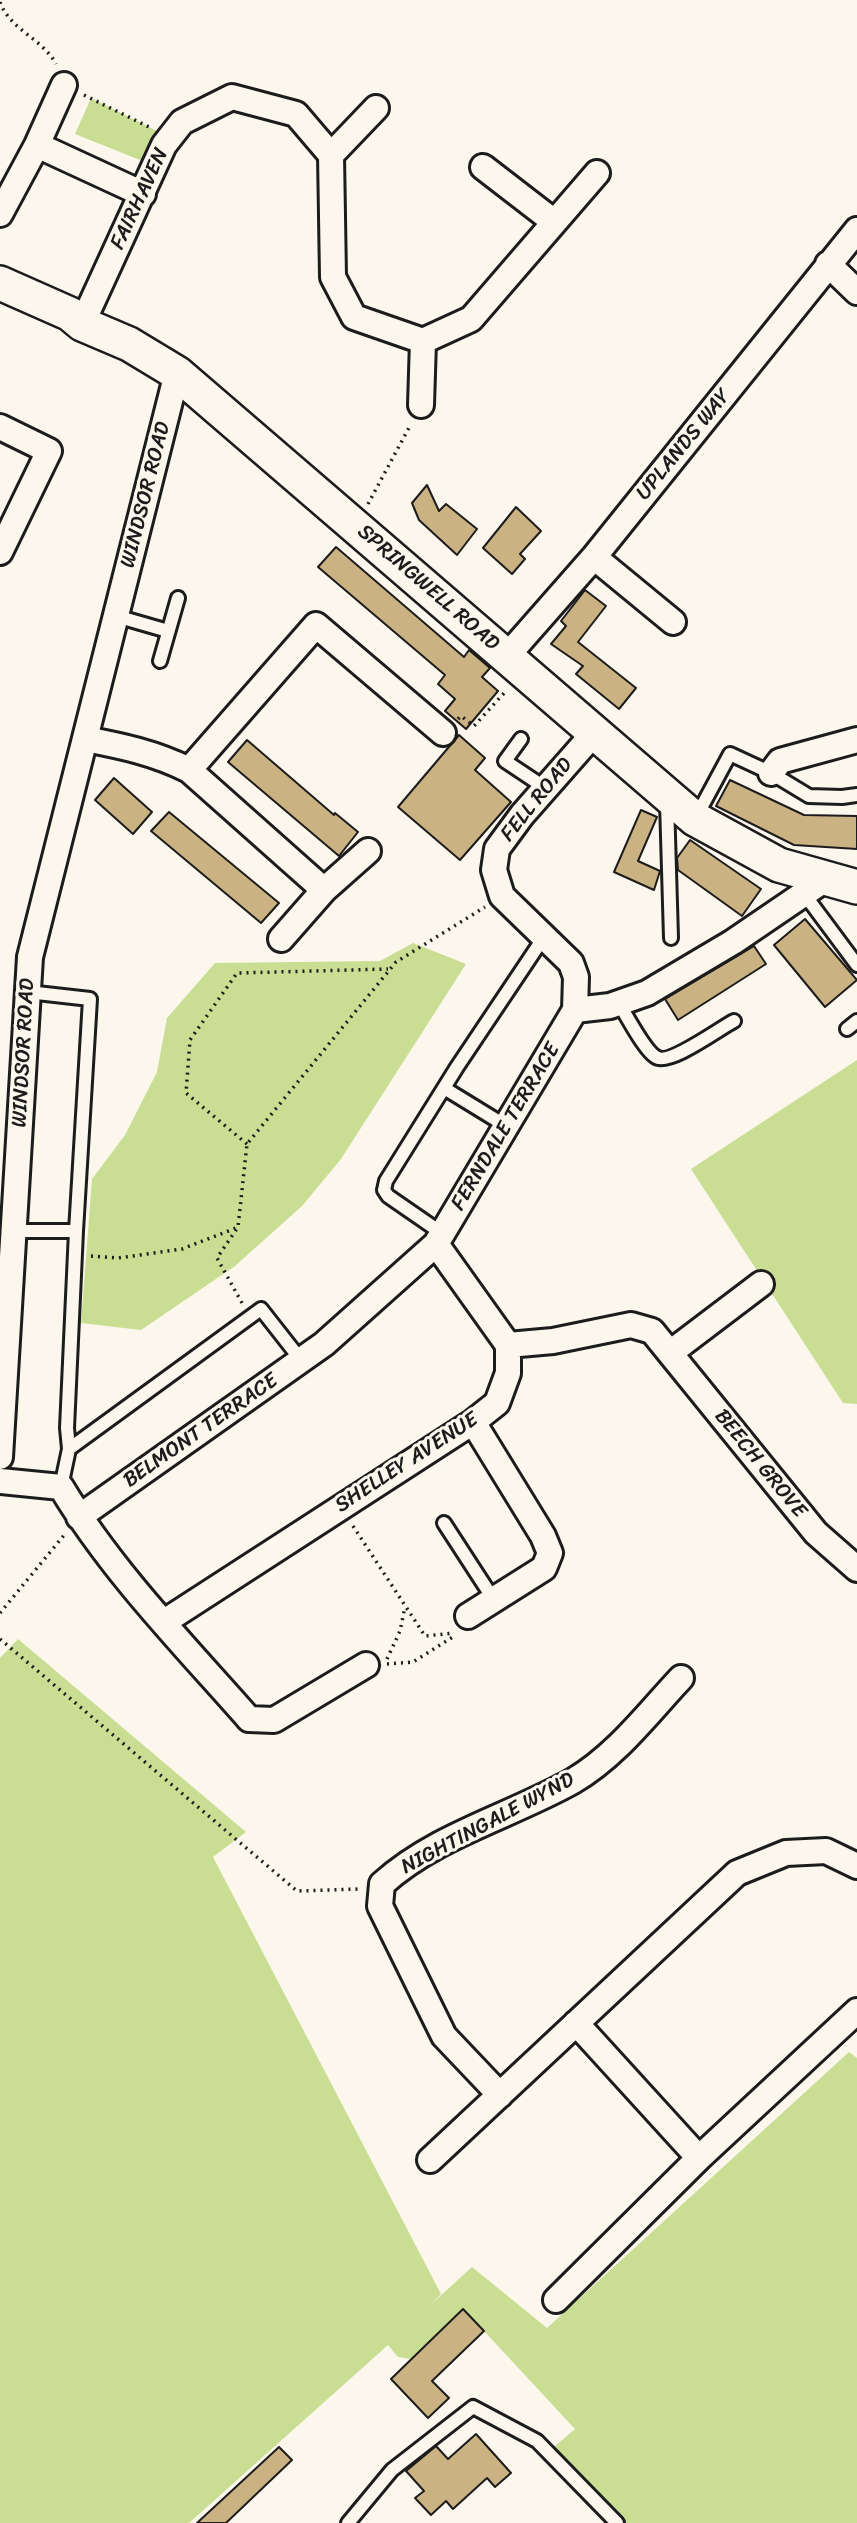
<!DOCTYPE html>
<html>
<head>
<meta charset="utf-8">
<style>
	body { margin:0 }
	canvas { display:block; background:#fbf7ec }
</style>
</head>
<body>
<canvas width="857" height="2523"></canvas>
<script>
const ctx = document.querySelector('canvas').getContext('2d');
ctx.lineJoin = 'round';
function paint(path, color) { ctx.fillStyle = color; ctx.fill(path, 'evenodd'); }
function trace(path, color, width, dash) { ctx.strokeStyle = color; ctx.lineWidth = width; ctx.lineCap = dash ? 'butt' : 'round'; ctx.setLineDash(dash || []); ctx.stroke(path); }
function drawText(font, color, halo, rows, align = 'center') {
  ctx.font = font + ' Sriracha,sans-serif'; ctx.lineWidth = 6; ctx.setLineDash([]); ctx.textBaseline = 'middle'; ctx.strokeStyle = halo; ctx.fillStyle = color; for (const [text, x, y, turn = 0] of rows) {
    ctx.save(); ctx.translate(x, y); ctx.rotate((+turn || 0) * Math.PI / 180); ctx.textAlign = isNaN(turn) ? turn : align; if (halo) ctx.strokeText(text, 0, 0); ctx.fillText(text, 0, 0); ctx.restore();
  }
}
const green = new Path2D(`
	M91 98 169 137 155 166 75 134Z
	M413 943 466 964 341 1159 302 1206 235 1266 141 1330 81 1323 92 1179 125 1135 157 1072 167 1018 215 963 380 961Z
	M857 1060V1404L843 1403 691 1169Z
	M18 1639 246 1832 213 1857 441 2294 427 2308 472 2267 547 2328 849 2052 857 2058V2523H617L548 2452 575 2429 484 2331 411 2359 398 2357 388 2345 189 2523H0V1658Z`);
const building = new Path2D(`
	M427 485 439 511 446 504 477 529 457 555 419 520 412 503Z
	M516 507 541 531 520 554 525 559 512 574 483 548Z
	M336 547 464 657 469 650 490 668 482 677 498 691 466 729 445 711 455 699 438 684 445 675 318 567Z
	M585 590 606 606 578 642 636 688 619 709 576 674 583 666 551 644 566 626 561 621Z
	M459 735 485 758 475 770 511 802 460 860 398 807Z
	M247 740 334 815 335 813 358 832 339 856 228 762Z
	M114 778 152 812 133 834 95 800Z
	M730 780 804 815 857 816V849L794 845 716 806Z
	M641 810 657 817 638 861 660 871 654 890 614 872Z
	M169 812 279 903 261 923 151 831Z
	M690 840 761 889 742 916 678 870 677 858Z
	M805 919 857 980 825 1007 774 945Z
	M754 946 766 964 678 1020 665 999Z
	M463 2309 484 2331 432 2381 449 2398 428 2418 391 2379Z
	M476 2434 511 2473 495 2487 487 2478 453 2509 446 2501 431 2515 415 2498 424 2491 406 2471 436 2446 448 2459Z
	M279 2447 292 2460 226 2523H197Z`);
const path = new Path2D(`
	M0 2C10 30 42 38 56 64
	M84 95 149 127
	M368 504 411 424
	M458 719 461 716 474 726 506 691
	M247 1144 186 1093 190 1040 237 973 388 969
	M91 1256 118 1258 182 1249 236 1228
	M242 1303 217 1258 238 1227 247 1144 396 962 485 907
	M353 1526 425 1636 454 1633
	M0 1613 65 1534
	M0 1639 297 1891 360 1889
	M387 1659 400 1631 405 1607
	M387 1664 413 1662 456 1635`);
const service = new Path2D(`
	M116 616 168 631
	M160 661 178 598
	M521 739 505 761 544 787
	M667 802 671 938
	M695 819 730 754 771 773 809 796 842 797 857 795
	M805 895 857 965
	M28 992 90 999 76 1231
	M619 1003C626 1015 645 1051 656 1057 669 1066 720 1028 734 1021
	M847 1029 857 1021
	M444 1088 506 1126
	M14 1231H76L67 1428 69 1449
	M443 1234 388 1196 384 1190 386 1181 457 1067 544 937
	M61 1487 69 1449 261 1309 301 1360
	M444 1523 494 1600
	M348 2523 392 2470 473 2407 537 2441 617 2523`);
const minor = new Path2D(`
	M37 145 143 194
	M331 155 376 108
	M483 167 553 221
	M0 214 37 145 64 85
	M828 264 857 292
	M82 324 164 145 182 122 232 97 296 114 331 155 333 277 354 317 423 341 471 319 597 173
	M421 405 423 341
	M0 427 49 451 0 552
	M594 557 673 622
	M507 656 594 557 857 230
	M85 739C122 746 155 753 189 770L324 890 368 851
	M189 770 316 625 443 733
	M771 773 780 761 857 740
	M281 939 324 890
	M575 1010 610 1006 647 993 733 942 827 878
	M508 1345 553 1341 631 1325 652 1331 816 1533 857 1569
	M670 1353 761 1284
	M0 1457 30 957 177 373
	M0 1481 61 1487C113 1573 183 1644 249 1719L274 1720 366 1665
	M79 1517 324 1344 436 1244 575 1010 576 977 571 963 502 896 494 870 497 849 522 815 595 732
	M468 1616 544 1568 550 1553 543 1536 473 1422
	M164 1622 473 1422 497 1403 508 1373V1345L436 1244
	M500 2095 444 2036 380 1906 382 1884C436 1835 511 1816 573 1781 616 1756 648 1713 681 1678
	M699 2158 857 2011
	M430 2160 737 1873 786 1853 826 1851 857 1866
	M556 2300 699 2158 576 2023`);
const secondary = new Path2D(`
	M0 283 70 314 82 324 129 344 177 373 695 819 779 865 857 887`);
const streetNames = [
	["FAIRHAVEN",140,199,-65],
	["UPLANDS WAY",684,445,-51],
	["WINDSOR ROAD",146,495,-76],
	["SPRINGWELL ROAD",428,588,41],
	["FELL ROAD",537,800,-51],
	["WINDSOR ROAD",24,1053,-87],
	["FERNDALE TERRACE",506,1127,-59],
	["BELMONT TERRACE",201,1431,-35],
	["SHELLEY AVENUE",407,1463,-33],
	["BEECH GROVE",760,1464,51],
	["NIGHTINGALE WYND",488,1824,-28]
];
paint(green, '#c9de93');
paint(building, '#cbb282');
trace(building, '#1c1c1c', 2);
trace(service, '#1c1c1c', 18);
trace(minor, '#1c1c1c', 30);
trace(secondary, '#1c1c1c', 38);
trace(path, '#1c1c1c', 3.5, [2, 5]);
trace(service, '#fbf7ec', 12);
trace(minor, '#fbf7ec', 24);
trace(secondary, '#fbf7ec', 33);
drawText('21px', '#1c1c1c', '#fbf7ec', streetNames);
</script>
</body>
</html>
